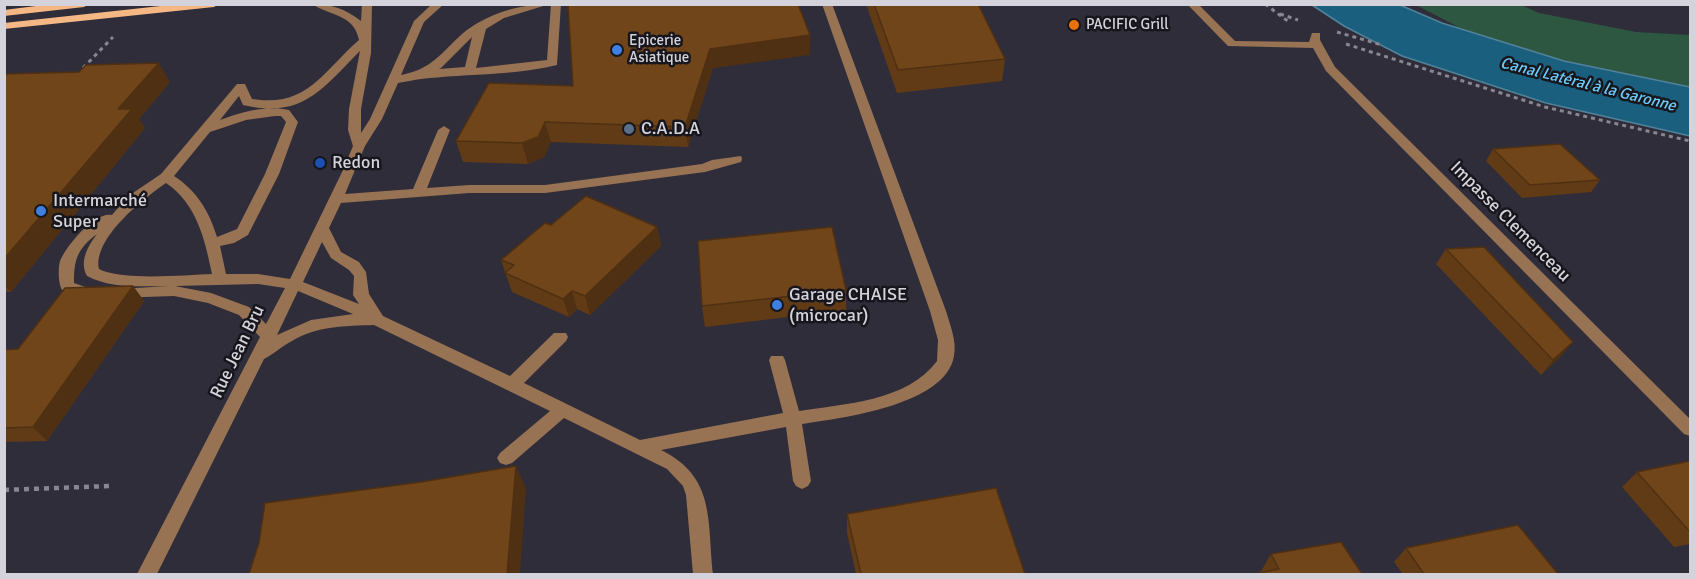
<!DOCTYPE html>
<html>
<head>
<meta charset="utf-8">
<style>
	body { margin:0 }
	#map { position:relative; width:1695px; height:579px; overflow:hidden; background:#2f2d3a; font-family:Signika,sans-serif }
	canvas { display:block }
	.frame { position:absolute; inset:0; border:6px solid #d4d3db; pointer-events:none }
</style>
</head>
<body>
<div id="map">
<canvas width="1695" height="579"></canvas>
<div class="frame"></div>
</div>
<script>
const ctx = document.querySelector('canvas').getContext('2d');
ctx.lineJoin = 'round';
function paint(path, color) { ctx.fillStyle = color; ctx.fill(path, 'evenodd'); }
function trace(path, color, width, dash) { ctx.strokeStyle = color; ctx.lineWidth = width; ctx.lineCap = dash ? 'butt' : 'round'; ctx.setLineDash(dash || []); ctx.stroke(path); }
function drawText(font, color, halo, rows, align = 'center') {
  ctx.font = font + ' Signika,sans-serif'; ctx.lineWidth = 5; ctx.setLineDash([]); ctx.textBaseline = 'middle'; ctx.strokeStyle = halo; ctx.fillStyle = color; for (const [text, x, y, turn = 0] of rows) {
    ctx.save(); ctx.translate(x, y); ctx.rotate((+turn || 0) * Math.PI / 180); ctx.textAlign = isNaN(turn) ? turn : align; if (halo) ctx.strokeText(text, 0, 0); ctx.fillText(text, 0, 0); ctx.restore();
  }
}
const green = new Path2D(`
	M1416 5H1521L1539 13 1636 32 1690 35V87L1564 61 1464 30Z`);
const water = new Path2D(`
	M1312 5H1400L1442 23 1564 61 1690 87V136L1546 103 1402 56 1344 26Z`);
const pathFar1 = new Path2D(`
	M1265 4 1289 22
	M1280 14 1298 20
	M1337 32 1382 45
	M1346 44 1545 107 1690 141
	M83 68 113 37`);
const path = new Path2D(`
	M4 490 109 486`);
const minor = new Path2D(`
	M312 4C332 4 345 9 361 21L362 4H372L371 53 361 109V133L370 119 414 21 432 4H444L424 22 401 75C432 69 440 54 462 34 486 14 519 4 550 4L504 18 486 29 476 68 547 60 551 4H561L557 65C504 78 450 72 398 83L382 119 365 146 345 194 413 189 438 130 444 126 450 130 427 188 469 185H545L702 164 712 160 741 156 742 159 741 162 705 172 545 193H469L341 203 329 228 341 252 359 262 366 272 369 294 383 316 510 376 554 333H566L568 337 566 341 524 383 640 440 783 413 769 360 771 356H783L785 360 799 411C844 404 908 401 937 361L938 340 930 311 822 4H832L946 311C950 325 957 341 954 356 946 405 842 418 802 424L811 481 808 486 802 489 796 486 793 481 786 427 661 450C716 477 707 521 713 574H693L686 495 683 486 667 469 564 418 512 463 506 465 500 463 497 458 500 453 550 411 374 325C345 326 317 326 292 341 282 346 274 354 264 359L157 574H137L260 337 239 315 208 303 174 296 114 298 111 294 114 290 119 289 169 286C142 286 111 289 87 276 79 261 88 246 97 234 77 249 74 260 74 283L94 290 97 294 94 298 89 299 62 290C58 283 58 268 60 261 66 246 95 211 112 215L127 197 161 174 237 84H245L252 99C308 108 323 71 359 40 354 14 330 16 312 4ZM472 37 465 67 439 69 441 68ZM360 51 349 109 348 130 353 146 343 170 290 279 258 274H226L220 246 234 243 248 235 279 174 298 122 289 110C266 105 242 112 220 120L239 96 243 105C303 119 322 89 360 51ZM275 116H281L286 122 265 174 237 229 217 237C209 211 197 191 174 176L210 132 246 120ZM166 183C197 204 205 240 212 274 185 275 121 281 99 269 93 238 143 199 166 183ZM322 242 331 258 349 270 354 276 353 295 359 304 303 282ZM258 284 285 288 266 324 249 307 211 293 175 286ZM298 291 353 314 311 320 277 335Z
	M1187 4H1198L1235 41 1309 42 1312 33H1320V40L1335 67 1690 419V436L1684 434 1326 71 1313 48 1228 46Z`);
const major = new Path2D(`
	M52 4H89L84 7 4 16V10Z
	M179 4H219L214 7 4 29V23Z`);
const wall = new Path2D(`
	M866 4H978L1005 59 1002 81 897 93Z
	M810 55 713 68 688 147 551 142 544 157 528 164 463 162 456 141 573 86Z
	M4 74 170 82 139 119 145 128 11 292H4Z
	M1493 149 1600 180 1591 192 1522 198 1486 161Z
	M551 225 657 227 661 246 590 315 577 309 569 317 512 292 501 260Z
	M1446 249 1573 342 1560 357 1541 375 1436 264Z
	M133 286 144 301 47 441 4 442V350L18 349Z
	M846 290V310L705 327 702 306Z
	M1690 461V544L1674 547 1622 487 1637 472Z
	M847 514 1025 574H856L847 533Z
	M1406 548 1558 574H1403L1394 562Z
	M1271 554 1362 574 1260 573Z`);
const shadedWall = new Path2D(`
	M810 35V55L713 68 688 147 685 127 710 49Z
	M159 63 170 82 139 119 145 128 11 292 4 285V259L118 109Z
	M545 122 551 142 544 157 528 164 522 143Z
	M657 227 661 246 590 315 585 296Z
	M133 286 144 301 47 441 33 427Z
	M572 291 577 309 569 317 563 299Z
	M1573 342 1560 357 1541 375 1553 360Z
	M516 466 526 488 520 574H507Z`);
const building = new Path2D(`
	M568 4H798L810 35 710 49 685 127 545 122 538 137 522 143 456 141 489 83 573 86Z
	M874 4H978L1005 59 898 70Z
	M159 63 118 109H132L4 259V74L79 72 86 65Z
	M1560 144 1600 180 1530 185 1493 149Z
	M586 196 657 227 585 296 572 291 563 299 505 273 514 265 501 260 545 223 551 225Z
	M832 227 846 290 702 306 698 241Z
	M1484 247 1573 342 1553 360 1446 249Z
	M133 286 33 427 4 428V386L6 384H4V350L18 349 65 288Z
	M1690 461V532L1637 472Z
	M516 466 507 574H249L259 543 265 503 421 482Z
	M996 488 1025 574H861L847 514Z
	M1518 525 1558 574H1424L1406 548Z
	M1341 542 1362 574H1254L1279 569 1271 554Z`);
const markers = [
	[1074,25,6,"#e8710a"],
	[617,50,6,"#3f7fe0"],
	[629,129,6,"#5c6f8a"],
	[320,163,6,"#1a4fb4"],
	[41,211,6,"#3f7fe0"],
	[777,305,6,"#3f7fe0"]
];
const farPoinames = [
	["PACIFIC Grill",1086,25],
	["Epicerie",629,41],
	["Asiatique",629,58]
];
const farWaternames = [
	["Canal Latéral à la Garonne",1588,85,14]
];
const poiNames = [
	["C.A.D.A",641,129],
	["Redon",332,163],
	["Intermarché",53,201],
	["Super",53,222],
	["Garage CHAISE",789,295],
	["(microcar)",789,316]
];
const streetNames = [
	["Impasse Clemenceau",1510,222,45],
	["Rue Jean Bru",238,352,-64]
];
paint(green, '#2d5741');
paint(water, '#1a607e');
trace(water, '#52829a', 1.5);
trace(pathFar1, '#888691', 3, [4, 4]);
trace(path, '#888691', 4.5, [5, 5]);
paint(minor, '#977253');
paint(major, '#f5b885');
paint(wall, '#613b16');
paint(shadedWall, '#4f3012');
paint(building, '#71451a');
trace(building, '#4f3012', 1.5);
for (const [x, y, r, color] of markers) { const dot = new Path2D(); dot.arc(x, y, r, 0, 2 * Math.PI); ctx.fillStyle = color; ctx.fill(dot); trace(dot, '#17161c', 2); }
drawText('15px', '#d4d3db', '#17161c', farPoinames, 'left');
drawText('italic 16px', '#6bcbfa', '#17161c', farWaternames);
drawText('18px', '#d4d3db', '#17161c', poiNames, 'left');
drawText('18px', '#d4d3db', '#17161c', streetNames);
</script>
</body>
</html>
